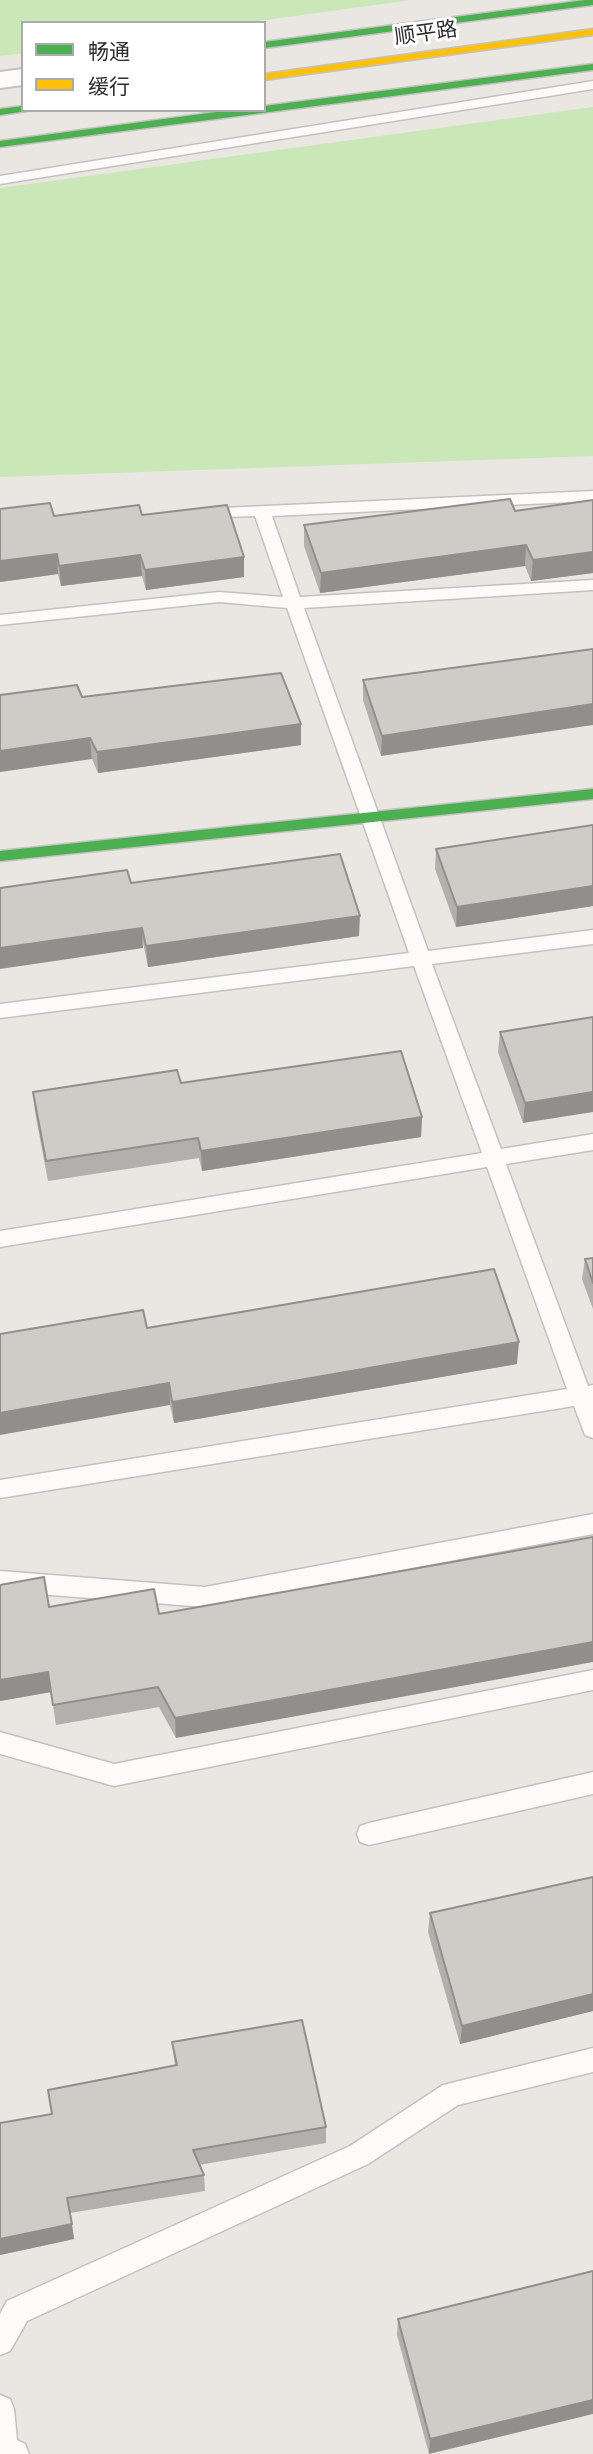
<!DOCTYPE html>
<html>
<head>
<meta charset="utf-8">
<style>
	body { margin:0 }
	#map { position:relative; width:593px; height:2454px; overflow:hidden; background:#eae6e1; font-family:Arial,"Noto Sans SC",sans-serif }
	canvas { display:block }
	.legend { position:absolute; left:21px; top:21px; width:245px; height:91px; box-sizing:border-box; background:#fff; border:2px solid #ababab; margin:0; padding:9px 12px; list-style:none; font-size:21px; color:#2c2c2c }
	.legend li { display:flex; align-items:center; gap:14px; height:35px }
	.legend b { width:35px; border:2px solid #ababab }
</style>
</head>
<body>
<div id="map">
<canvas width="593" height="2454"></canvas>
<ul class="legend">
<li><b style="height:9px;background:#4caf50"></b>畅通</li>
<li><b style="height:9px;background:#ffc107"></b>缓行</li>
</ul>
</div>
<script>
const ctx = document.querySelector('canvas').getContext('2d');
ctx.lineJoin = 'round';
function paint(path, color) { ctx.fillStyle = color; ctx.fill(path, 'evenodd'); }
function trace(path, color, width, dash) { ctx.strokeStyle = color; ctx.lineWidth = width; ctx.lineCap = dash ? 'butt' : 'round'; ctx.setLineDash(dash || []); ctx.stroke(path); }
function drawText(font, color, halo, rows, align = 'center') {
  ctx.font = font + ' Arial,"Noto Sans SC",sans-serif'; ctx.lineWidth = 6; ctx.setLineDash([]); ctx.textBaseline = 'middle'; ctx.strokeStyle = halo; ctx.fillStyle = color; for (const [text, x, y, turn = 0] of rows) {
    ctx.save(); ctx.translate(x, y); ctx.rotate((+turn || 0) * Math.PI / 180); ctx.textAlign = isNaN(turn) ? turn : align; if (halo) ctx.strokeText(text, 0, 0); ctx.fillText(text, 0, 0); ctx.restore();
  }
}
const green = new Path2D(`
	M0 0H411L243 23H23V53L0 56Z
	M593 107V456L0 477V188Z`);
const lane = new Path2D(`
	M593 81V89L0 184V176Z
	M593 491V501L272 516 300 597 593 580V590L304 608 428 951 593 930V944L432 964 501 1149 593 1134V1150L506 1164 588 1386 593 1385V1438L585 1435 574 1406 0 1498V1480L567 1389 487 1167 0 1247V1231L482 1153 414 966 0 1018V1004L409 953 287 608 219 602 0 625V615L219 592 283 597 255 516 194 518 192 514 200 509Z
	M593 1514V1534L205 1607 0 1591V1571L205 1587Z
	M593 1670V1690L114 1786 0 1754V1732L114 1764Z
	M593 1772V1794L369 1845 360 1842 357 1834 360 1826 369 1823Z
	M593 2048V2072L458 2105 368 2164 27 2321 10 2351 0 2355V2314L7 2301 350 2146 443 2085Z
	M0 2395 10 2399 14 2409 17 2440 25 2444 29 2454H0Z`);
const street = new Path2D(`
	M23 69V85L0 88V72Z`);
const fast = new Path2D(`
	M585 0H593V5L264 48V42Z
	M593 64V70L0 147V141L231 110H264V106Z
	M23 106V110L27 111 0 115V109Z
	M593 789V799L0 861V851Z`);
const slow = new Path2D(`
	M593 29V35L264 80V74Z`);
const wall = new Path2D(`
	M593 500V573L531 581 525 566 320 593 304 546V525L515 511Z
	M142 515 244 577 146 590 142 576 61 586 58 574 0 582 54 516Z
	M593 649 381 756 363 700V680Z
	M82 697 301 724V745L98 773 92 759Z
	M593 825V906L456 927 435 869 436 849Z
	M131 883 359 936 148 967Z
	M593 1017 523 1123 498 1052 500 1032Z
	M181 1083 422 1117 421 1137 202 1171 199 1158 48 1181 35 1112 33 1092Z
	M593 1258V1309L582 1279 585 1259Z
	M147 1328 517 1364 174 1423 170 1405Z
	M593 1537 176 1738 159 1707 56 1725 51 1692 0 1701 49 1607 159 1614Z
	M593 1877V2011L460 2044 428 1932 430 1913Z
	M172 2042 326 2127V2143L199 2165 204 2175 205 2191 70 2213 74 2239 0 2255V2123L52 2114 175 2066Z
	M593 2271 429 2454 397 2335 398 2319Z`);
const shadedWall = new Path2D(`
	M526 545 525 566 320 593 321 573Z
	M593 552V573L531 581 533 560Z
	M57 554 58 574 0 582V561Z
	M140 555 142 576 61 586 59 566Z
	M244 557V577L146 590 145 570Z
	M593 704V725L381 756 382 736Z
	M301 724V745L98 773 97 752Z
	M90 738 92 759 0 772V751Z
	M593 886V906L456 927 457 907Z
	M360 916 359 936 148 967 146 946Z
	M142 928 143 948 0 969V948Z
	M593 1092V1112L523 1123 525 1103Z
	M422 1117 421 1137 202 1171 201 1151Z
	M519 1342 517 1364 174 1423 172 1402Z
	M169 1383 170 1405 0 1435V1413Z
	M593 1642V1662L176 1738 175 1718Z
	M48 1672 51 1692 0 1701V1680Z
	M593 1994V2011L460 2044 462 2026Z
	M72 2224 74 2239 0 2255V2239Z
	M593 2400V2414L429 2454 430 2439Z`);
const building = new Path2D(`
	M510 499 515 511 593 500V552L533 560 526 545 321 573 304 525Z
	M50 503 54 516 139 505 142 515 227 505 244 557 145 570 140 555 59 566 57 554 0 561V509Z
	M593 649V704L382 736 363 680Z
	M281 673 301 724 97 752 90 738 0 751V695L77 685 82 697Z
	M593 825V886L457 907 436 849Z
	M340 854 360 916 146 946 142 928 0 948V888L127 870 131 883Z
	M593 1017V1092L525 1103 500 1032Z
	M401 1051 422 1117 201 1151 198 1138 46 1161 33 1092 177 1070 181 1083Z
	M593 1258V1283L585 1259Z
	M494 1269 519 1342 172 1402 169 1383 0 1413V1334L143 1310 147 1328Z
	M593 1537V1642L175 1718 158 1687 53 1705 48 1672 0 1680V1585L44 1577 49 1607 154 1589 159 1614Z
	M593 1877V1994L462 2026 430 1913Z
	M302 2020 326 2127 193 2150 204 2175 67 2198 72 2224 0 2239V2123L52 2114 48 2090 177 2065 172 2042Z
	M593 2271V2400L430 2439 398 2319Z`);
const farStreetnames = [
	["顺平路",426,34,-8]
];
paint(green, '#cae7b8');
trace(lane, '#c3c2c2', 3);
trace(street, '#c3c2c2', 4);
trace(fast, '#c3c2c2', 3);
trace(slow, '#c3c2c2', 3);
paint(lane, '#fcfbfa');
paint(street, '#fcfbfa');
paint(fast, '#4caf50');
paint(slow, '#ffc107');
paint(wall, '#b2afac');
paint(shadedWall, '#918f8c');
paint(building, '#cfccc8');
trace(building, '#918f8c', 2);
drawText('21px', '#2c2c2c', '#fff', farStreetnames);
</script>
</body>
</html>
